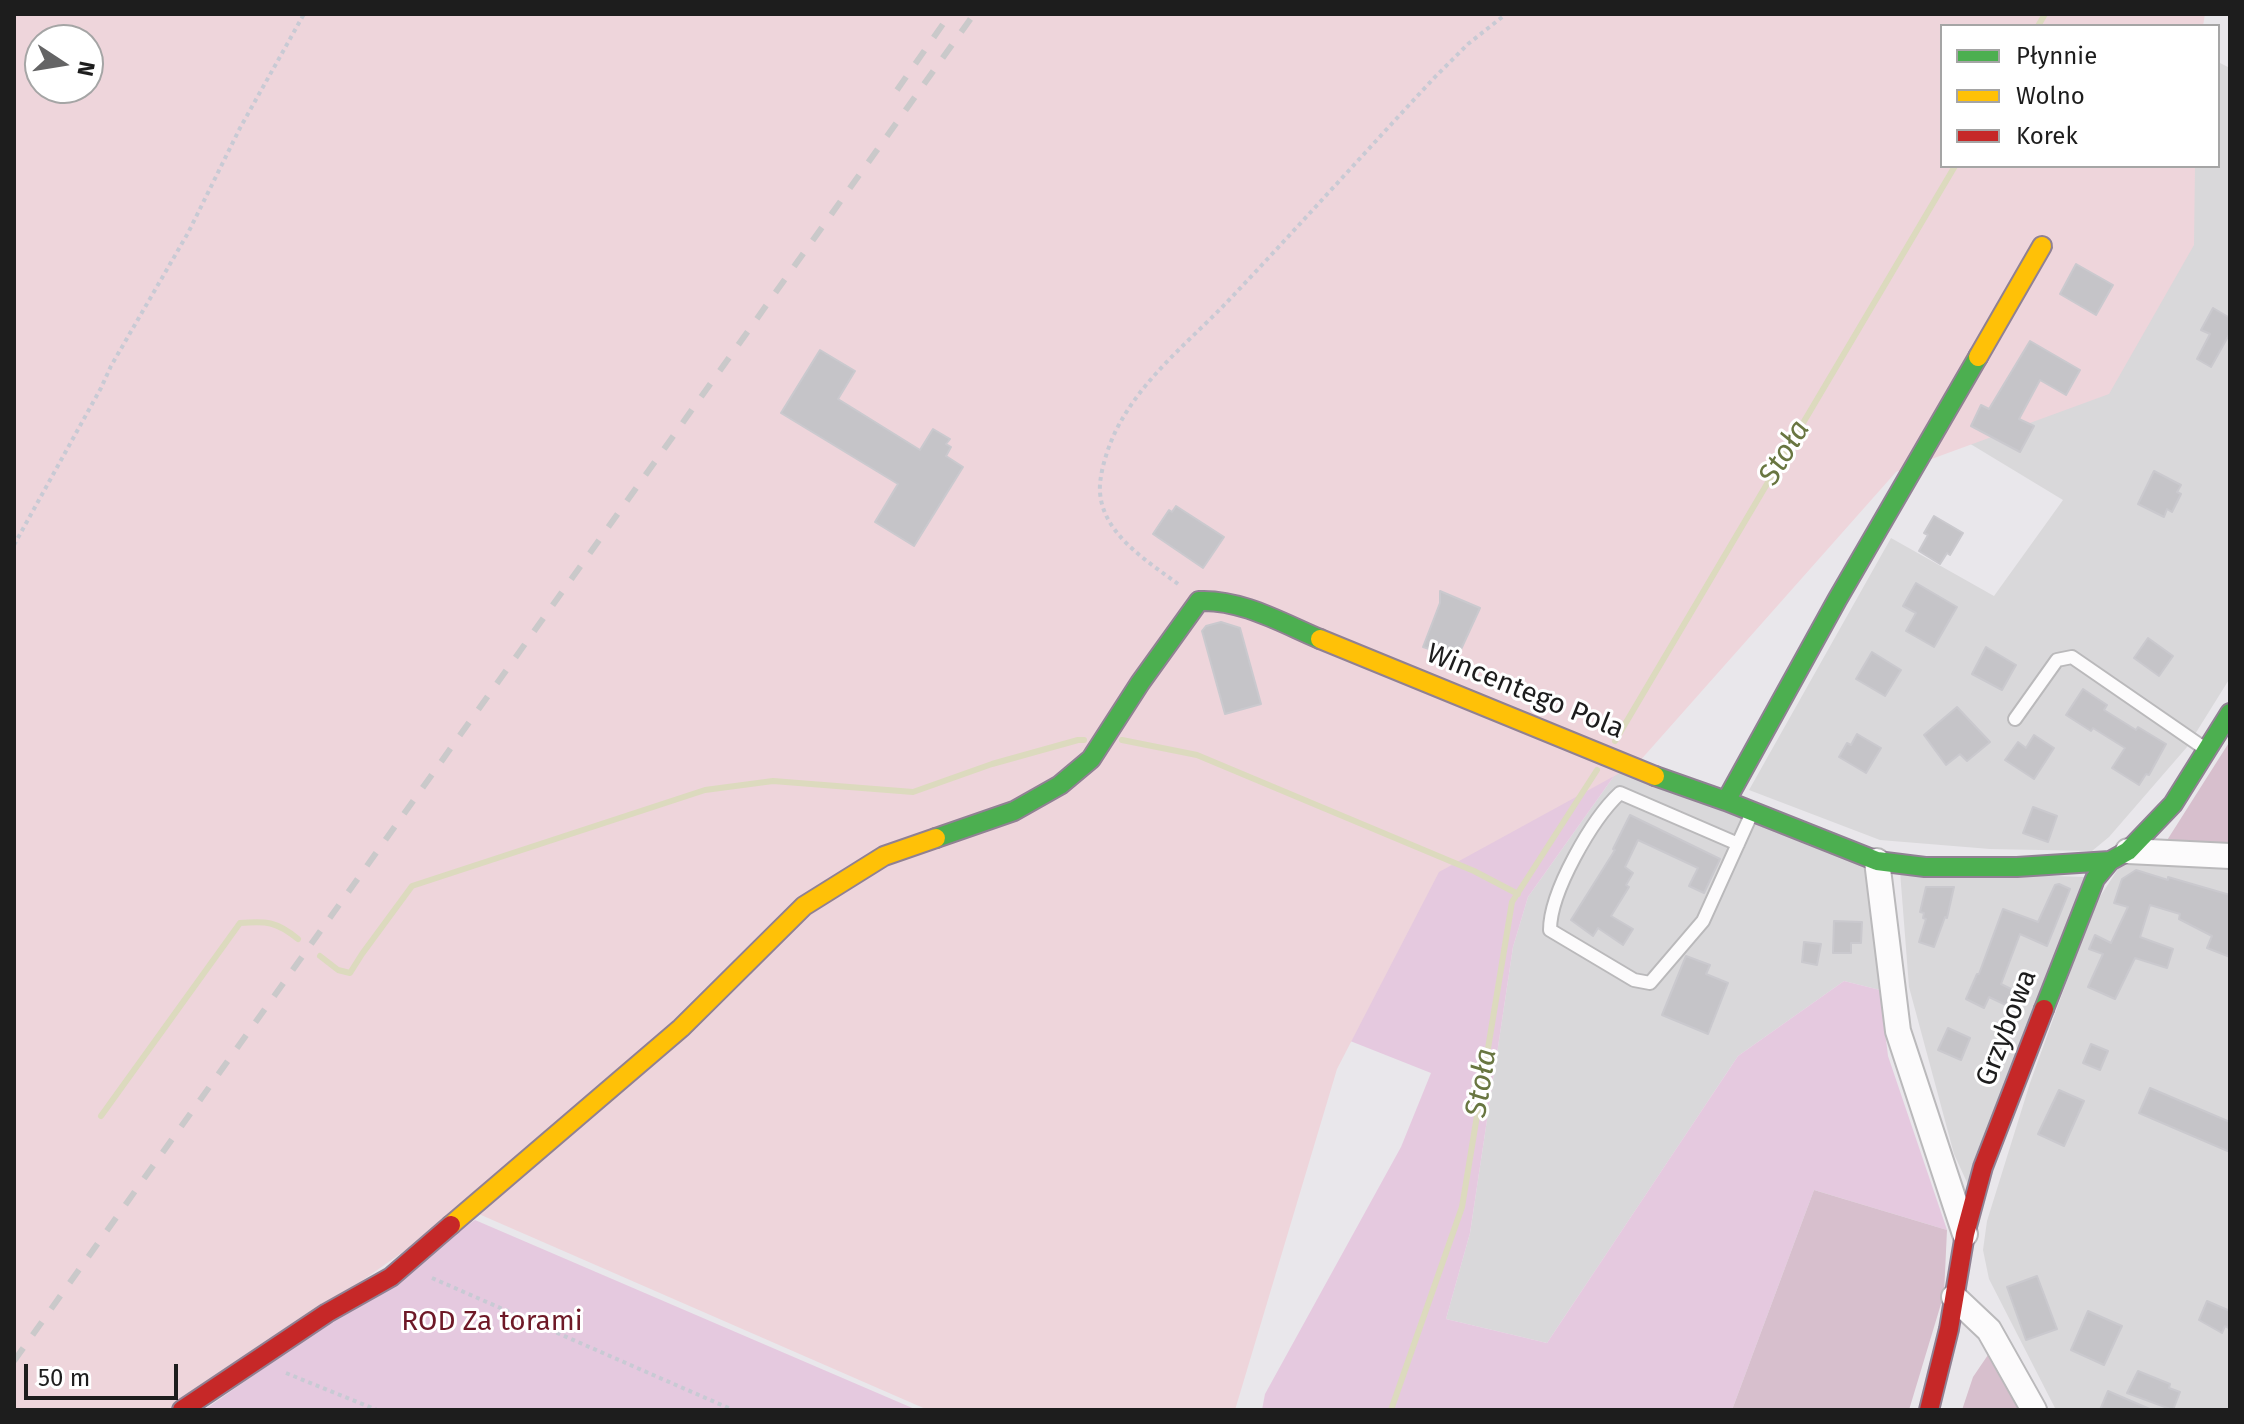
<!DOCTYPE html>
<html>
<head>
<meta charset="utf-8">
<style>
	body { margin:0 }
	#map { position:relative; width:2244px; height:1424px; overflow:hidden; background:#e9e7eb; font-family:"Fira Sans",sans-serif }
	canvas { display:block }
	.frame { position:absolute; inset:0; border:16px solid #1d1d1d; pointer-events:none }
	.legend { position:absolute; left:1940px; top:24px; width:280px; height:144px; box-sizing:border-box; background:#fff; border:2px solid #a5a5a5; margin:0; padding:10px 14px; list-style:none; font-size:24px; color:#1d1d1d }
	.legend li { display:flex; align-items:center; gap:16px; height:40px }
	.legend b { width:40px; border:2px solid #a5a5a5 }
	.north { position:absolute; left:24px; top:24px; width:80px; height:80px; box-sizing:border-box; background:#fff; border:2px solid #a5a5a5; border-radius:50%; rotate:102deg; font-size:22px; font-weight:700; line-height:32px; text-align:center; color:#1d1d1d }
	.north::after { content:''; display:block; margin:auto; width:28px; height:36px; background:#646465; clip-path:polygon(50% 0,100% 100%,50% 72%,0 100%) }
	.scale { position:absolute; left:24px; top:1364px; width:154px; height:36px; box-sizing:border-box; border:4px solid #1d1d1d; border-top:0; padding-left:10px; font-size:24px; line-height:28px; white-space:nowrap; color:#1d1d1d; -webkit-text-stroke:6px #fff; paint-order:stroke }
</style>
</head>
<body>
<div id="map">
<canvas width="2244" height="1424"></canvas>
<div class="frame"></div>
<ul class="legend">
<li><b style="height:10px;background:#4caf50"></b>Płynnie</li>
<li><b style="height:10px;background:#ffc107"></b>Wolno</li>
<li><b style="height:10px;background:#c62828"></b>Korek</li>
</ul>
<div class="north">N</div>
<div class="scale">50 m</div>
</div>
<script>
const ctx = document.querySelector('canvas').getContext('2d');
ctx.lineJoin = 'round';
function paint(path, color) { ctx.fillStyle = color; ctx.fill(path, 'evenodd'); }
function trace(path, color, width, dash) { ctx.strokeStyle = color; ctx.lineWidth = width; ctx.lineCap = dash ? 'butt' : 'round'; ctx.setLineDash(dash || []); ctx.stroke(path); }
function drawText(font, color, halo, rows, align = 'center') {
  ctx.font = font + ' "Fira Sans",sans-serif'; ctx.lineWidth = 6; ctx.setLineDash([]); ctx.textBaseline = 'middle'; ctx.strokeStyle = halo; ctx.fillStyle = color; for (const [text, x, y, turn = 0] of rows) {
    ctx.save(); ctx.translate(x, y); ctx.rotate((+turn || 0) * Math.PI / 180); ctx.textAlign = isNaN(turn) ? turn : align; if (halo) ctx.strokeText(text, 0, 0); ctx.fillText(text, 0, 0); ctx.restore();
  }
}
const residential = new Path2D(`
	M2218 62 2230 68V678L2187 747 2109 837 2092 851 1990 849 1880 840 1749 790 1891 538 1994 596 2063 500 1949 431 2066 166H2218Z
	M1619 769 1865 863 1880 990 1844 981 1738 1056 1547 1343 1446 1319 1470 1233 1513 947 1528 897Z
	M2127 855 2230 860V1410H2056L1989 1279 1983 1250 1987 1221 2030 1083 2094 906Z
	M1900 871 2085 877 1970 1189 1954 1154 1909 987Z`);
const grass = new Path2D(`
	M1619 769 1528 897 1513 947 1470 1233 1446 1319 1547 1343 1738 1056 1844 981 1880 990 1888 1056 1947 1230 1814 1190 1732 1410H1262L1265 1394 1401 1147 1431 1073 1027 913Z
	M475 1220 917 1410H204Z`);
const forest = new Path2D(`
	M2230 741V849L2164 845Z
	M1814 1190 1947 1230 1944 1294 1909 1410H1732Z
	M1992 1349 2023 1410H1962L1973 1377Z`);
const park = new Path2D(`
	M14 14H2205L2203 26H1942V166H2195L2194 245 2109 394 1896 472 1638 763 1439 872 1337 1069 1235 1410H928L465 1208 179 1410H14ZM40 40H88V88H40Z`);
const stream = new Path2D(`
	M2038 26 2045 14
	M1122 740 1197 755 1474 871 1518 894
	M1615 741 1955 166
	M320 956 338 970 350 973 362 954 412 886 705 790 773 781 913 792 992 764 1078 740H1084
	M101 1116 240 923C266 921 276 921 298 939
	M1391 1410 1462 1207 1512 902 1597 770`);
const building = new Path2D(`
	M2076 264 2113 285 2096 315 2060 294Z
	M2213 308 2230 318V333L2211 367 2197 359 2210 334 2201 330Z
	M2030 341 2080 370 2066 395 2040 380 2019 419 2034 426 2020 452 1971 426 1981 405 1989 409Z
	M820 350 855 371 838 399 920 450 933 429 950 439 946 444 951 447 946 456 963 467 914 546 875 522 898 484 781 413Z
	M2154 471 2181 485 2177 492 2181 494 2172 512 2167 509 2164 517 2138 504Z
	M1176 506 1224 537 1203 568 1153 534 1169 510 1172 512Z
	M1934 516 1963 533 1950 555 1947 553 1940 564 1919 551 1928 535 1924 533Z
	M1916 583 1957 607 1934 647 1906 631 1916 613 1903 606Z
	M1440 591 1480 608 1457 658 1423 647 1440 603Z
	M1221 622 1240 628 1261 704 1225 714 1202 631 1206 626Z
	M2148 638 2173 656 2159 676 2134 658Z
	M1986 647 2016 665 2002 690 1972 674Z
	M1872 652 1901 670 1885 696 1856 679Z
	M2083 689 2107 705 2104 710 2136 730 2138 727 2166 744 2149 775 2146 774 2139 785 2112 768 2125 748 2093 728 2091 731 2066 715Z
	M1957 707 1990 742 1967 761 1960 754 1946 765 1924 735Z
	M1857 734 1881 748 1866 773 1839 757 1847 743 1851 745Z
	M2034 735 2054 748 2034 779 2005 760 2018 742 2026 748Z
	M2033 807 2057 816 2048 842 2023 833Z
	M1630 815 1720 859 1704 893 1689 886 1698 868 1638 840 1625 867 1633 873 1626 885 1629 887 1611 916 1633 929 1623 945 1598 928 1593 936 1571 920 1615 850 1613 849Z
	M2136 870 2168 880V877L2230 895V957L2207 948 2212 936 2179 919 2180 914 2150 905 2140 937 2173 949 2167 968 2135 958 2115 999 2088 987 2103 954 2089 949 2095 935 2111 943 2128 907 2114 903 2122 879Z
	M2059 884 2070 889 2047 946 2020 934 2001 984 2015 991 2008 1006 1989 997 1984 1008 1966 999 1977 974H1979L2003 909 2038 922 2055 885Z
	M1926 887H1954L1947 918 1945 917 1934 947 1919 942 1926 919 1923 918 1924 913 1920 912Z
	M1834 921 1862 922 1861 943H1851V953H1833Z
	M1804 942 1821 944 1817 965 1802 962Z
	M1686 956 1710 965 1706 974 1728 983 1708 1034 1662 1015Z
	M1948 1028 1970 1038 1961 1060 1938 1050Z
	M2091 1044 2108 1051 2100 1070 2083 1063Z
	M2150 1088 2230 1122V1152L2139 1113Z
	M2059 1090 2084 1101 2064 1146 2038 1134Z
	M2037 1276 2057 1329 2026 1340 2007 1287Z
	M2207 1301 2230 1311V1329L2225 1326 2222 1333 2199 1320Z
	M2088 1311 2122 1326 2104 1365 2071 1350Z
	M2138 1371 2170 1384 2169 1388 2180 1392 2173 1410 2127 1393Z
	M2108 1391 2152 1410H2100Z`);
const path = new Path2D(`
	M14 545 101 388 111 366 188 233 240 128 304 14
	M1178 584C1146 560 1097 531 1100 484 1102 462 1112 435 1124 416 1151 371 1194 337 1229 300 1299 226 1366 151 1435 77L1468 44 1506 14
	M432 1278 733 1410
	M286 1373 377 1410`);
const lane = new Path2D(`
	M2015 719 2057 660 2072 657 2204 748
	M1738 844 1620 793C1592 819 1550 892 1550 930L1634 980 1650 983 1703 921 1751 815`);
const street = new Path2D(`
	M2128 851 2230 856
	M1877 861 1898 1031 1965 1234
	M1954 1297 1989 1330 2034 1410`);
const fast = new Path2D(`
	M1655 776 1726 801 1877 861 1925 867H2017L2110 861
	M1726 801 1837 600 1978 357
	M936 838 1014 811 1060 785 1091 759 1140 683 1199 601C1241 599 1282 623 1320 639
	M2044 1009 2095 879 2110 861 2128 851 2173 804 2230 713`);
const slow = new Path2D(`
	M1978 357 2042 246
	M1320 639 1655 776
	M451 1225 681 1028 804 906 884 856 936 838`);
const jam = new Path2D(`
	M182 1410 327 1313 391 1277 451 1225
	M1929 1410 1949 1329 1965 1234 1983 1167 2044 1009`);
const rail = new Path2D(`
	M897 90 950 14
	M14 1361 974 14`);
const streetNames = [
	["Wincentego Pola",1525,692,22],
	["Grzybowa",2007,1028,-69]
];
const parkNames = [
	["ROD Za torami",492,1322]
];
const waterNames = [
	["Stoła",1785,453,-59],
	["Stoła",1482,1083,-81]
];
paint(residential, '#d9d8da');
paint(grass, '#e5c9df');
paint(forest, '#d7bfcd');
paint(park, '#eed5db');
trace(stream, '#dcdabe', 6);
paint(building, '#c5c4c8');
trace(building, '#cac9ce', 2);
trace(lane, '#bab9bb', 16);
trace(street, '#bab9bb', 28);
trace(fast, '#908193', 22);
trace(slow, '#908193', 22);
trace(jam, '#908193', 22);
trace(path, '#c8cad4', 4, [4, 4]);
trace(lane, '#fcfbfc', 12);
trace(street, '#fcfbfc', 24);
trace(fast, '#4caf50', 18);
trace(slow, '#ffc107', 18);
trace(jam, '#c62828', 18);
trace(rail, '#cac9ca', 6, [16, 16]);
drawText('28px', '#1d1d1d', '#fff', streetNames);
drawText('28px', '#6e1927', '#fff', parkNames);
drawText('italic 30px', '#697641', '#fff', waterNames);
</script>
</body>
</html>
